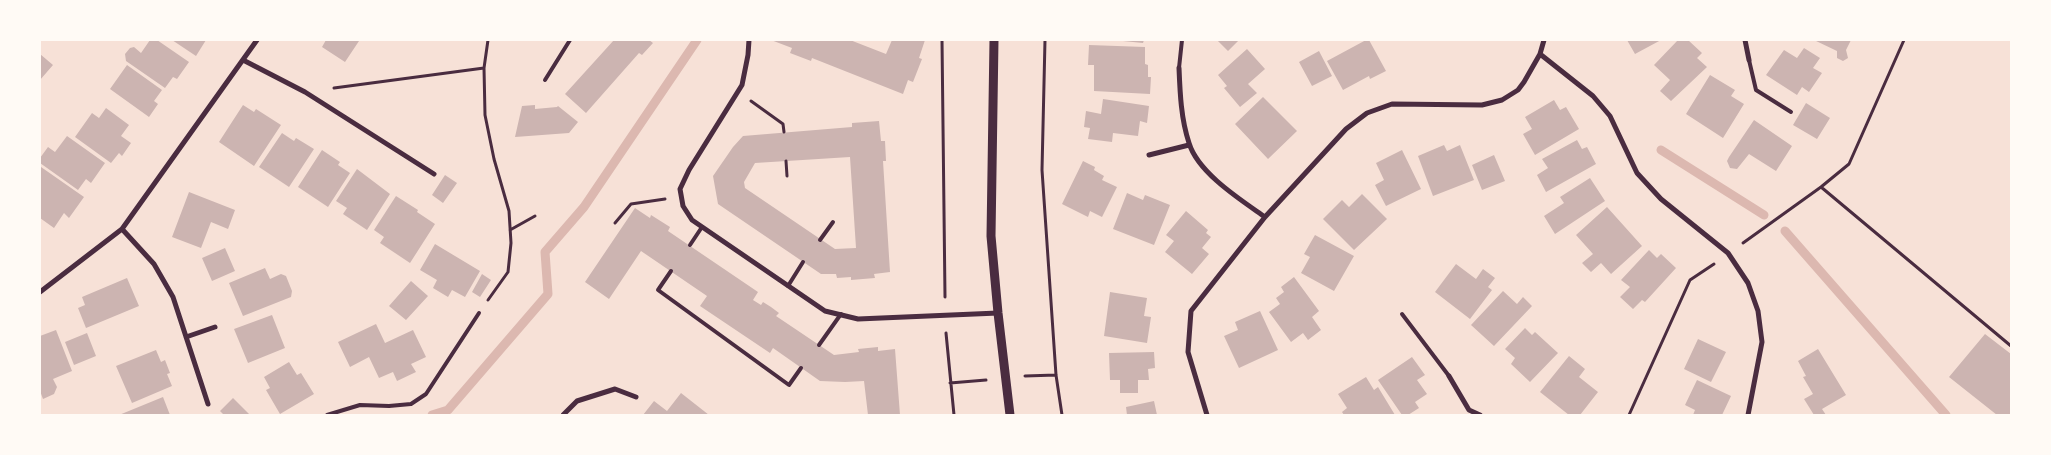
<!DOCTYPE html>
<html>
<head>
<meta charset="utf-8">
<style>
	body { margin:0 }
	#map { position:relative; width:2051px; height:455px; overflow:hidden; background:#f7e1d7; font-family:Literata,serif }
	canvas { display:block }
	.frame { position:absolute; inset:0; border:41px solid #fffaf5; pointer-events:none }
</style>
</head>
<body>
<div id="map">
<canvas width="2051" height="455"></canvas>
<div class="frame"></div>
</div>
<script>
const ctx = document.querySelector('canvas').getContext('2d');
ctx.lineJoin = 'round';
function trace(path, color, width, dash) { ctx.strokeStyle = color; ctx.lineWidth = width; ctx.lineCap = dash ? 'butt' : 'round'; ctx.setLineDash(dash || []); ctx.stroke(path); }
function paint(path, color) { ctx.fillStyle = color; ctx.fill(path, 'evenodd'); }
const stream = new Path2D(`
	M1661 150 1764 215
	M1785 231 1946 415
	M432 415 448 410 548 294 545 252 584 207 697 40`);
const building = new Path2D(`
	M150 40H157L189 62 177 79 173 77 165 88 126 61 125 54 130 48 134 47 141 53Z
	M172 40H206L196 56Z
	M326 40H358L359 41 345 62 322 47Z
	M614 40H649L653 43 642 55 639 53 586 113 565 94Z
	M771 40H850L886 54 892 40H925L919 58 922 59 913 82 908 80 903 94 812 58 811 61 790 53 792 48Z
	M1123 40H1144L1143 43 1123 41Z
	M1217 40H1239L1228 51Z
	M1366 40H1369L1386 71 1370 79 1369 76 1343 90 1327 61Z
	M1627 40H1661L1635 54Z
	M1678 40H1688L1702 53 1697 58 1707 67 1671 101 1660 91 1670 80 1654 65Z
	M1814 40H1851L1846 50 1848 58 1843 61 1837 58V51Z
	M1089 45 1145 47V64L1148 65V77H1151L1150 94 1094 91V65H1088Z
	M1804 48 1820 58 1813 68 1822 73 1809 92 1802 87 1797 95 1766 75 1784 50 1797 58Z
	M1247 49 1265 69 1248 84 1257 93 1240 107 1224 88 1227 86 1218 75Z
	M1319 51 1332 76 1312 86 1299 62Z
	M40 54 53 65 40 80Z
	M127 65 162 90 154 101 158 104 149 117 110 89Z
	M1710 75 1735 90 1731 96 1744 104 1723 138 1686 114Z
	M1263 97 1297 131 1268 159 1235 124Z
	M1103 99 1149 106 1147 123 1140 121 1138 136 1113 133 1112 142 1088 139 1090 128 1084 127 1086 111 1101 114Z
	M1554 100 1560 110 1566 107 1579 129 1535 155 1523 134 1532 129 1525 117Z
	M1806 103 1830 118 1817 139 1793 125Z
	M243 105 254 112 256 109 281 125 254 166 219 142Z
	M535 105V109L557 107 558 106 578 122 569 133 515 137 522 106Z
	M106 108 129 125 121 136 131 143 122 156 119 153 111 163 75 137 92 113 99 118Z
	M1754 120 1792 146 1776 171 1749 154 1737 169 1730 168 1727 161 1729 157Z
	M879 121 881 141H885L886 161H883L890 272 874 274 875 278 851 280V277L837 278 836 274H821L718 204 713 176 733 147 743 136 852 127V123ZM850 157 856 248 835 249 745 188 744 182 755 163Z
	M282 133 294 141 296 138 314 149 289 187 259 167Z
	M67 136 105 163 91 183 86 179 78 190 40 163V158L48 147 55 152Z
	M1577 140 1582 149 1587 147 1596 164 1546 192 1537 175 1548 168 1542 159Z
	M1444 145 1447 151 1460 145 1474 180 1433 196 1418 156Z
	M322 150 340 162 338 165 350 173 328 207 298 187Z
	M1402 150 1421 189 1386 206 1375 185 1384 180 1376 163Z
	M1494 155 1505 181 1482 190 1472 165Z
	M1083 161 1095 167 1094 170 1104 176 1102 180 1117 187 1102 217 1090 211 1088 217 1062 204Z
	M41 167 84 197 69 218 64 213 54 228 40 218Z
	M357 169 390 194 367 230 343 214 347 208 336 201Z
	M445 175 457 183 443 203 432 195Z
	M1590 178 1605 201 1555 234 1544 216 1564 203 1560 197Z
	M189 192 235 210 228 229 211 222 201 248 172 237Z
	M1127 193 1143 200 1145 195 1170 205 1154 245 1113 229Z
	M1362 194 1387 219 1354 250 1323 219 1342 200 1349 207Z
	M396 196 418 210 417 212 435 224 410 263 380 243 384 237 374 230Z
	M1607 207 1642 246 1611 274 1601 263 1591 272 1582 263 1593 254 1576 235Z
	M635 208 650 218 651 215 670 227 668 231 758 292 753 300 761 305 763 302 771 307 779 313 776 316 834 355 859 352 858 349 878 347V351L895 349 900 415H868L864 381 845 382 820 381 773 348 770 353 700 306 707 296 641 251 609 299 585 282Z
	M1186 211 1208 230 1206 233 1211 237 1202 248 1209 254 1192 274 1165 252 1174 241 1166 235Z
	M1315 235 1354 256 1334 291 1301 273 1310 257 1304 254Z
	M435 244 480 271 465 297 452 290 448 297 433 288 437 280 420 270Z
	M225 248 235 271 212 281 202 258Z
	M1649 250 1657 258 1661 254 1676 268 1645 302 1642 300 1633 309 1620 297 1630 287 1621 280Z
	M1456 264 1476 279 1483 269 1495 278 1488 287 1492 290 1470 319 1435 292Z
	M265 268 270 279 281 274 286 276 292 291 291 297 243 316 229 283Z
	M482 274 491 280 480 297 472 292Z
	M1294 277 1319 311 1312 317 1321 330 1308 340 1303 333 1291 342 1269 312 1280 304 1276 298 1284 292 1281 287Z
	M127 278 139 306 86 328 78 308 85 305 82 297Z
	M411 281 428 296 406 320 389 306Z
	M1503 291 1517 304 1523 297 1532 306 1494 346 1471 325Z
	M1110 292 1147 298 1144 316 1151 317 1147 343 1104 336Z
	M1260 311 1278 350 1239 368 1224 336 1238 330 1235 322Z
	M272 315 285 348 248 363 234 329Z
	M376 324 385 343 413 330 426 357 411 364 416 372 397 381 393 372 379 378 369 357 350 367 338 342Z
	M1525 328 1532 335 1535 332 1558 353 1530 382 1511 364 1515 358 1505 349Z
	M56 330 72 371 53 379 57 387 54 394 43 399 40 391V336Z
	M87 333 96 356 74 365 65 342Z
	M1985 334 2011 354V415H1997L1949 377Z
	M1698 339 1726 352 1711 382 1684 369Z
	M1818 349 1846 395 1822 409 1826 415H1814L1804 399 1813 394 1803 377 1806 376 1798 361Z
	M156 350 161 362 165 360 170 373 167 374 172 386 132 403 116 366Z
	M1154 352 1155 368 1148 369 1149 380H1138V393H1120V380H1110L1109 353Z
	M1569 356 1585 369 1579 377 1598 392 1580 415H1569L1540 392Z
	M1412 357 1425 375 1417 380 1427 394 1415 402 1419 408 1408 415H1402L1378 380Z
	M289 362 297 375 301 373 314 394 280 414 266 390 270 388 264 377Z
	M1366 377 1374 390 1378 387 1395 415H1344L1342 412 1347 408 1338 394Z
	M1697 380 1731 396 1722 415H1693L1695 410 1685 405Z
	M681 393 709 415H643L654 401 667 411Z
	M163 397 170 415H119Z
	M233 398 250 415H224L220 411Z
	M1154 401 1157 415H1127L1126 407Z`);
const path = new Path2D(`
	M942 40 945 297
	M1045 40 1042 170 1056 375 1062 415
	M484 68 485 115 494 159 509 211 511 243 508 272 488 300
	M334 88 484 68 488 40
	M751 101 783 124 784 132
	M786 161 787 176
	M1821 187 2011 346
	M615 223 631 204 665 199
	M510 230 535 216
	M1743 243 1821 187 1849 164 1904 40
	M946 333 954 415
	M1025 376 1056 375
	M950 383 986 380
	M1629 415 1690 280 1714 264`);
const service = new Path2D(`
	M1749 60 1756 90 1791 112
	M1179 68 1182 40
	M545 80 570 40
	M820 240 833 222
	M690 245 702 227
	M671 271 658 290 789 385 801 368
	M788 286 803 262
	M1402 314 1449 376
	M819 345 841 314
	M327 415 360 405 389 406 411 404 426 394 479 313`);
const minor = new Path2D(`
	M749 40 748 55 742 85 689 170 680 189 683 206 692 220 825 311 858 319 998 313
	M1745 40 1749 60
	M1540 54 1593 96 1610 116 1637 173 1661 199 1728 253 1748 283 1758 311 1762 342 1748 415
	M243 60 305 92 434 174
	M1179 68C1180 93 1181 119 1189 143 1198 173 1241 200 1265 217
	M1149 155 1189 145
	M122 229 154 264 173 297 208 404
	M40 292 122 229 257 40
	M186 337 215 327
	M1449 376 1469 410 1480 415
	M563 415 577 401 615 389 636 397
	M1207 415 1188 352 1191 311 1265 217 1346 129 1367 113 1392 104 1482 105 1502 100 1518 90 1524 82 1540 54 1544 40`);
const tertiary = new Path2D(`
	M994 40 991 236 998 313 1010 415`);
trace(stream, '#dcb8b0', 9);
paint(building, '#ccb4b1');
trace(path, '#4a2c40', 3);
trace(service, '#4a2c40', 4);
trace(minor, '#4a2c40', 5);
trace(tertiary, '#4a2c40', 9);
</script>
</body>
</html>
